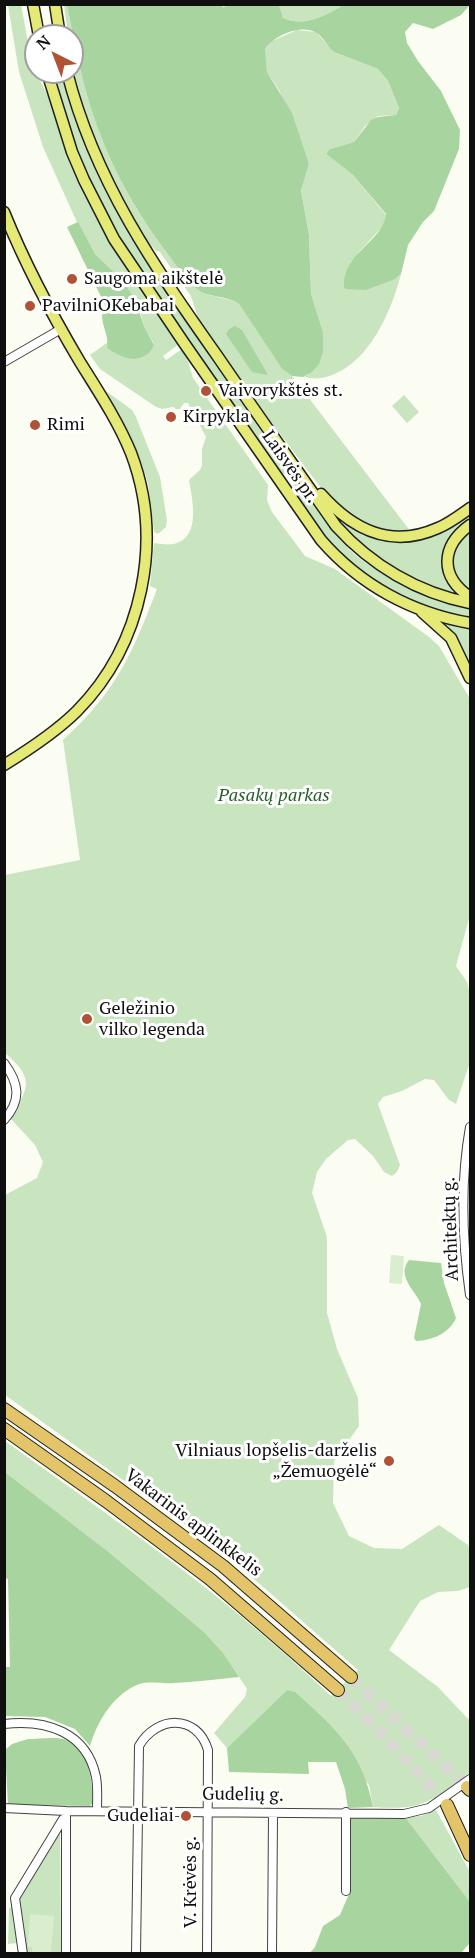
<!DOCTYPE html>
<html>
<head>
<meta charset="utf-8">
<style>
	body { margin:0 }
	#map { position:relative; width:475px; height:1958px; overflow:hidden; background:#fcfdf2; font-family:"PT Serif",serif }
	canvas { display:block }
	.frame { position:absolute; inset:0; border:6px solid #0f0f0f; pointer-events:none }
	.north { position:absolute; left:24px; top:24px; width:60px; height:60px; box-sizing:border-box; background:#fff; border:2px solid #9f9f9f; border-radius:50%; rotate:318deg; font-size:16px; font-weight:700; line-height:24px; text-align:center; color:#0f0f0f }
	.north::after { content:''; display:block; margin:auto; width:21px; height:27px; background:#b05236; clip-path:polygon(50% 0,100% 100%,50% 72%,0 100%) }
</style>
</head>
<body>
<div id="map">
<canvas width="475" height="1958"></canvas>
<div class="frame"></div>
<div class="north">N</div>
</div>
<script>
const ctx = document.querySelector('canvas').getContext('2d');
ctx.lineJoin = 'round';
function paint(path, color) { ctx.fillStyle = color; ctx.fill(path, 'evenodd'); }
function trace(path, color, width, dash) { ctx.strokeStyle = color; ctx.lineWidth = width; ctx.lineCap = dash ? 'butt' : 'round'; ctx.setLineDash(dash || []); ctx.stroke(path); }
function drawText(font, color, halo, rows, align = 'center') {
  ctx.font = font + ' "PT Serif",serif'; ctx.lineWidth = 6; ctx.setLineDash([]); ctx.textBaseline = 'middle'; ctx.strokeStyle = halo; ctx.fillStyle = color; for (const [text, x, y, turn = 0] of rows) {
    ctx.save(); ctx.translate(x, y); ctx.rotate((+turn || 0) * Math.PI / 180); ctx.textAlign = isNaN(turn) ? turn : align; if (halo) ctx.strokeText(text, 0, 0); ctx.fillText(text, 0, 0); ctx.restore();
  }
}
const green = new Path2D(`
	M21 4 32 65 49 98 61 136 86 195 122 259 179 344 163 356 166 360 182 349 188 361 193 378 268 485 267 500 272 512 305 556 335 569 429 637 439 646 470 699V915L456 966 467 982 470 995V1062L456 1104 449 1100 434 1080 425 1079 402 1091 383 1097 378 1104 400 1165 397 1172 392 1176 384 1172 373 1156 355 1139 348 1140 326 1159 317 1172 312 1193 327 1237V1313L337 1349 358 1398 359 1426 334 1461 333 1503 349 1536 374 1548 402 1549 439 1525 468 1545 470 1552V1587L458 1591 438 1592 420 1601 389 1650 438 1687 470 1721V1772C431 1801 424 1811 373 1807L369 1785 287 1690 227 1748 214 1733 245 1697 247 1689 224 1654 204 1632 110 1553 5 1472V1441C81 1496 159 1549 232 1609 266 1637 299 1666 331 1696L358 1670 261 1585 191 1529 5 1395V1195L37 1178 43 1162 35 1145 10 1118C30 1087 34 1078 5 1053V875L80 860 63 740C116 692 132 654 157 589L150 586 154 543C160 544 168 545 174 544 202 537 192 499 189 480L200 470 202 465V449L206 437 188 403H184L180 409H176L173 407 162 409 156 407 100 369 90 355 108 342 107 348C125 357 143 369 154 344L144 326 140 311 122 280 95 254 76 220 43 147 19 72 8 5Z
	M64 5H67C75 46 83 89 98 129 115 175 140 218 170 257 178 266 184 277 193 286 206 299 225 295 239 304L282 369 292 376 411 532 392 533 366 527 330 500 259 406 199 321 191 296 159 251H156L141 235 100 155 78 95 72 70V36H68Z
	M279 5H342L340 7C323 17 303 27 283 18Z
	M297 30 316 32 334 52 378 69 388 81 399 108 396 115 378 116 365 126 354 142 330 149 326 154 353 175 386 215 383 226 358 253 395 279 401 274C391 313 367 369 322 378 316 379 309 378 304 377L311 373 323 332 311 294 309 235 301 189 309 164 279 90 267 72 265 57V50L272 41Z
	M52 72H63L92 162 131 238 287 466 288 472 282 475 279 472 121 242 89 180 73 140Z
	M106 391 132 410 136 417 160 477 167 520 166 527 158 534 154 532 148 483 140 459 128 431Z
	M404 395 419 412 407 423 392 406Z
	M295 483 301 486C316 507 330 530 348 548 374 574 434 604 470 609V620C410 602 361 584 320 532 309 519 301 504 291 490Z
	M470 513V519C442 540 434 564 457 594 410 579 370 559 338 520 393 553 419 545 470 513Z
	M470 529V593C448 569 445 553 470 529Z
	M446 624 470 630V667L459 642Z
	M436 1810 470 1872V1902L405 1817 421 1816Z
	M60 1826 61 1953H18L17 1943 8 1944 9 1909 18 1897Z`);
const forest = new Path2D(`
	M221 4 223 7 230 5H279L283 18C303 27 323 17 340 7L342 5H470L461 15 433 29 413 23 405 32 407 43 418 61 441 91 460 130 459 149 434 211 423 222 408 245 401 274 395 279 366 290 346 289 344 287C342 253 383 242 386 214L353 175 326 154 330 149 354 142 371 120 378 117 396 115 399 108 388 81 378 69 334 52C327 46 323 36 315 32 300 24 272 36 265 50L267 72 292 113 309 164 301 190 309 235 311 294 323 332V352L319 364 311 373 303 377 292 376 282 369 239 304C225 294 206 299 193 286 184 277 177 266 170 257 140 218 115 175 98 129 83 89 75 46 67 5Z
	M78 222 95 254 122 280 135 299 144 326 154 345C144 367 123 359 107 348 109 335 102 327 102 315L107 309 67 227Z
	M235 326 242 330 268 375 252 372 226 334 229 329Z
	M409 1260 441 1263 444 1283 456 1318C449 1334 432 1340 416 1341L414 1338 421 1304C415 1290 396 1276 409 1260Z
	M5 1472 110 1553 204 1632 224 1654 239 1677C217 1679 195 1682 174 1683 163 1684 146 1680 137 1685 113 1695 97 1722 90 1746L75 1729 45 1717 5 1716V1667H10L8 1579 4 1578Z
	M287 1690 295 1692C335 1728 362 1751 373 1807L348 1808 345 1789 336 1762H308L309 1774 229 1772 227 1748Z
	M28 1739C39 1739 56 1736 67 1740 90 1747 92 1783 93 1803L90 1806 8 1805 5 1750 12 1744Z
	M405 1817 470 1902 469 1944 461 1953 309 1954 315 1947 323 1926 340 1915 351 1889 350 1818Z`);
const pitch = new Path2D(`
	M391 1255 404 1256 402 1284 389 1283Z
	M30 1914 54 1916 51 1953H32V1947H28Z`);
const highwayTunnel = new Path2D(`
	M351 1677 467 1787
	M338 1690 384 1736 447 1805`);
const minor = new Path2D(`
	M4 362 61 329
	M4 1063C19 1083 22 1100 4 1120
	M470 1127C460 1183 462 1239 470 1295
	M4 1724C46 1719 87 1732 96 1777 98 1788 97 1800 97 1810
	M4 1808 66 1811 404 1814 429 1808 470 1779
	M346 1812V1891
	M23 1954 15 1898 63 1819 66 1818
	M66 1954V1813
	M136 1954 139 1746C156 1716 197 1713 208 1750L207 1954
	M272 1954 273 1813`);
const major = new Path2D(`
	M33 4 39 36
	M55 4 60 36
	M47 72 72 152 84 180 114 239 184 343 321 540C360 585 412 613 470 623
	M67 72C95 182 154 266 218 357 257 414 297 470 336 526 371 565 418 593 470 603
	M4 212C25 264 51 313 80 362 98 391 118 421 131 453 164 540 143 644 77 711 56 732 30 749 4 765
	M321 494C353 530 391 549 438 528 450 523 460 515 470 508
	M470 525C441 546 439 576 470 597
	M422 612 451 638 470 678`);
const highway = new Path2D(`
	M4 1409 115 1486 223 1566 351 1677
	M4 1429 106 1501 210 1579 338 1690
	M467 1787 470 1790
	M447 1805 470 1855`);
const markers = [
	[72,279,6,"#b05236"],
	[30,306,6,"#b05236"],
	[206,391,6,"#b05236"],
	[171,417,6,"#b05236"],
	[35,425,6,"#b05236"],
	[87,1019,6,"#b05236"],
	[389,1461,6,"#b05236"],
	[186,1816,6,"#b05236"]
];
const poiNames = [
	["Saugoma aikštelė",84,279],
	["PavilniOKebabai",42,306],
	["Vaivorykštės st.",218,391],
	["Kirpykla",183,417],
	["Rimi",47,425],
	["Geležinio",99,1009],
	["vilko legenda",99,1030],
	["Vilniaus lopšelis-darželis",377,1451,"right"],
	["„Žemuogėlė“",377,1472,"right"],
	["Gudeliai",174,1816,"right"]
];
const streetNames = [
	["Laisvės pr.",290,467,55],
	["Architektų g.",451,1229,-92],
	["Vakarinis aplinkkelis",193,1523,37],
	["Gudelių g.",243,1795,1],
	["V. Krėvės g.",191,1882,-90]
];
const parkNames = [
	["Pasakų parkas",274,796]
];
paint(green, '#c8e5bf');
paint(forest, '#a8d4a0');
paint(pitch, '#daedcf');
trace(highwayTunnel, '#d8d9d0', 12, [12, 6]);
trace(minor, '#424242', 10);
trace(major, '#202020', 13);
trace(highway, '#202020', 14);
trace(minor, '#fff', 8);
trace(major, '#e5e976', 10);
trace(highway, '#e4c469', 12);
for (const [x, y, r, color] of markers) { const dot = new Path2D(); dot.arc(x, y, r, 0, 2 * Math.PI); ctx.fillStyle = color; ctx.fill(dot); trace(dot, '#fff', 2); }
drawText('18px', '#0f0f0f', '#fff', poiNames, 'left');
drawText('18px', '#0f0f0f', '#fff', streetNames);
drawText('italic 18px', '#26602a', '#fff', parkNames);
</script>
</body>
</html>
